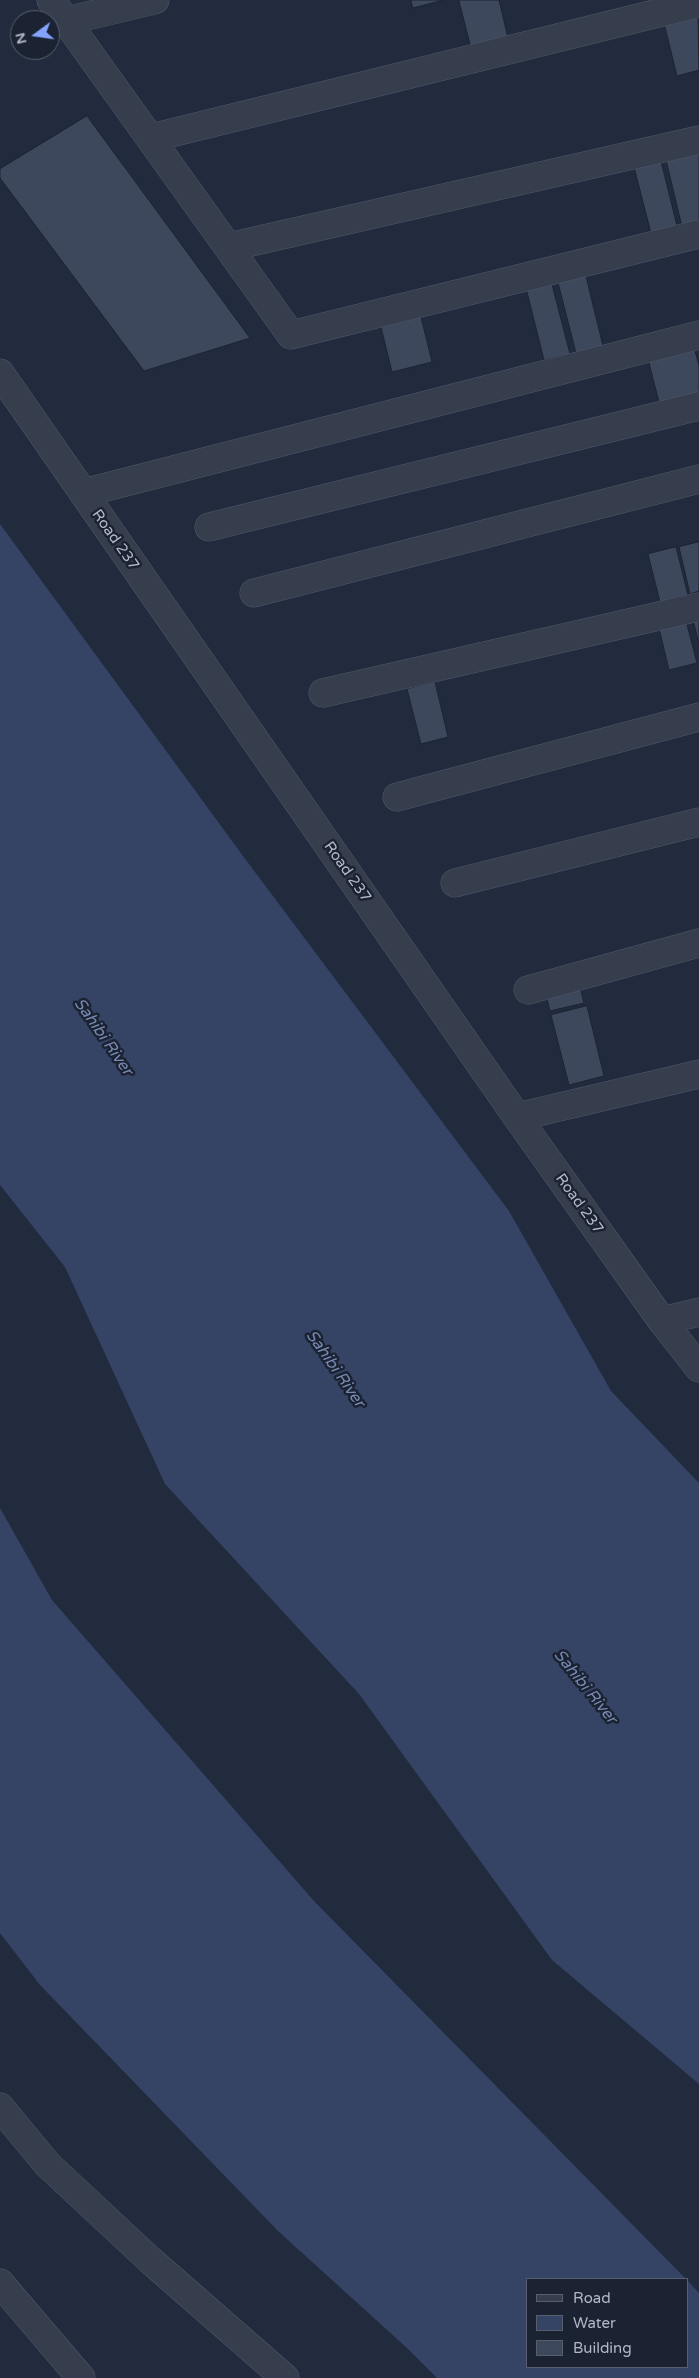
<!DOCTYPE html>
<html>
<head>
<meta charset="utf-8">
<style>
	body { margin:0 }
	#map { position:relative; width:699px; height:2378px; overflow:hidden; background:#222a3d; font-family:"Varela Round",sans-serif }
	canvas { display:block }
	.legend { position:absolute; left:526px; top:2278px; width:162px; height:90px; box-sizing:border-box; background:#1b2232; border:1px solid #575e6e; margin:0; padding:6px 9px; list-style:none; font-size:15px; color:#b2b8c9 }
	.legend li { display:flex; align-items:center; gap:10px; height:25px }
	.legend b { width:25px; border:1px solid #575e6e }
	.north { position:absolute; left:10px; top:10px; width:50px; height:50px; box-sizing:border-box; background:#1b2232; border:1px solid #575e6e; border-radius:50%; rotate:256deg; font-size:14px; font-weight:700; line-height:20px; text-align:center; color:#b2b8c9 }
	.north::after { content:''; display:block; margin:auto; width:18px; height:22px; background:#83a3fc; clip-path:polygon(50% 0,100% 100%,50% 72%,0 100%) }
</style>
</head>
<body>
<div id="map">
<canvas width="699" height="2378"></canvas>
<ul class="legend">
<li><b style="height:6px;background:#363d4d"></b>Road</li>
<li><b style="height:14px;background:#354365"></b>Water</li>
<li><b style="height:14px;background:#3e485d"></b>Building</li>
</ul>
<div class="north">N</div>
</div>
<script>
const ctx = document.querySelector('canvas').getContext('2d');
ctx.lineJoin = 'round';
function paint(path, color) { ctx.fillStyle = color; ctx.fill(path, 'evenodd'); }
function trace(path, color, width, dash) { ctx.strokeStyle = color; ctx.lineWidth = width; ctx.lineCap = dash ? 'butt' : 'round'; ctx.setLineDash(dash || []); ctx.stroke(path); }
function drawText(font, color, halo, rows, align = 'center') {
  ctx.font = font + ' "Varela Round",sans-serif'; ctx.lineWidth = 5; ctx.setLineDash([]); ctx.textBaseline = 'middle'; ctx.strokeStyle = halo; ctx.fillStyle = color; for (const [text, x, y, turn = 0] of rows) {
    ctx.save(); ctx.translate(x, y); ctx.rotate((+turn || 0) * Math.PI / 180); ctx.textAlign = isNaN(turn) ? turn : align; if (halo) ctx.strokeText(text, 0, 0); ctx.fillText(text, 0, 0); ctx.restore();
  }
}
const water = new Path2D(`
	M0 524 243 856 509 1211 611 1391 699 1483V2084L552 1960 359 1694 165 1484 65 1267 0 1185Z
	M0 1508 52 1600 314 1901 686 2279H528V2367H688V2281L699 2293V2378H437L407 2348 278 2231 40 1985 0 1933Z`);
const building = new Path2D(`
	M411 0H444L413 8Z
	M459 0H499L509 42 472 51Z
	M698 15 699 70 677 76 664 23Z
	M87 116 250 338 144 371 0 178V169Z
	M699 152V232L684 235 666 160Z
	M660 157 679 234 653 241 633 163Z
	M583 264 603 346 576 353 555 271Z
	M549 273 570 354 544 360 524 280Z
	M421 317 432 362 392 372 381 327Z
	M693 343 699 366V400L661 410 647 355Z
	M699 542V591L690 594 679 547Z
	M676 547 688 595 660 602 648 554Z
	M684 613 697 663 669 670 657 620Z
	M699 614V644L692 616Z
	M435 682 448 737 421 744 407 689Z
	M578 979 584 1003 550 1011 544 987Z
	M587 1006 604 1076 569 1085 551 1015Z`);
const minor = new Path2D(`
	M51 0 291 335 699 234
	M66 21 155 0
	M151 138 699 3
	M229 247 699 140
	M0 373 517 1117 662 1321 699 1368
	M83 493 699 335
	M209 527 699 406
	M254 593 699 479
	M323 693 699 607
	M397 797 699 717
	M455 883 699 822
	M528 990 699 943
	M517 1117 699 1074
	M662 1321 699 1312
	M0 2107 48 2165 150 2260 285 2378
	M0 2283 81 2378`);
const streetNames = [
	["Road 237",115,540,55],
	["Road 237",347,872,55],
	["Road 237",579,1204,54]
];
const waterNames = [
	["Sahibi River",103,1037,55],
	["Sahibi River",335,1369,55],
	["Sahibi River",585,1687,51]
];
paint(water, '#354365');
paint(building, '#3e485d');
trace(building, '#1d2434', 1);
trace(minor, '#515868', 29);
trace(minor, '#363d4d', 28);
drawText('15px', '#b2b8c9', '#1b2232', streetNames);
drawText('italic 16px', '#7889b2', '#1b2232', waterNames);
</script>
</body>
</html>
